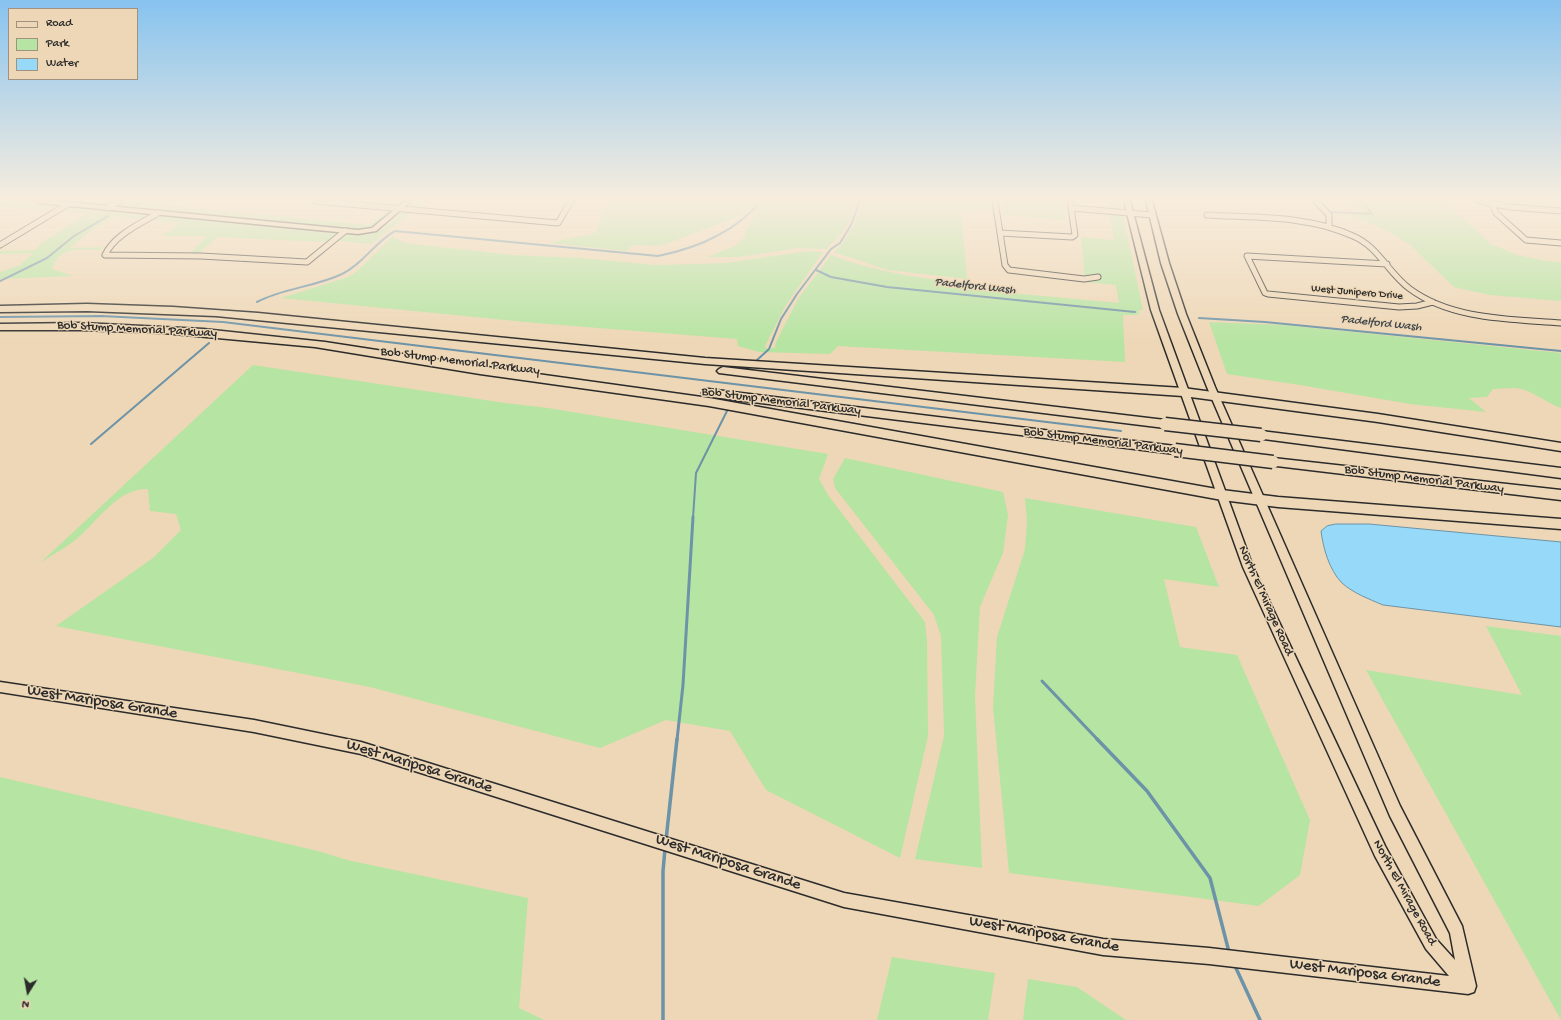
<!DOCTYPE html>
<html>
<head>
<meta charset="utf-8">
<style>
	body { margin:0 }
	#map { position:relative; width:1561px; height:1020px; overflow:hidden; background:#eed7b6; font-family:"Gochi Hand",sans-serif }
	canvas { display:block }
	.legend { position:absolute; left:8px; top:8px; width:130px; height:72px; box-sizing:border-box; background:#eed7b6; border:1px solid #a0927e; margin:0; padding:5px 7px; list-style:none; font-size:12px; color:#2b2b2b }
	.legend li { display:flex; align-items:center; gap:8px; height:20px }
	.legend b { width:20px; border:1px solid #a0927e }
	.north { position:absolute; left:8px; top:972px; width:40px; height:40px; -webkit-text-stroke:3px #eed7b6; paint-order:stroke; rotate:191deg; font-size:11px; font-weight:700; line-height:16px; text-align:center; color:#2b2b2b }
	.north::after { content:''; display:block; margin:auto; width:14px; height:18px; background:#2b2b2b; clip-path:polygon(50% 0,100% 100%,50% 72%,0 100%) }
</style>
</head>
<body>
<div id="map">
<canvas width="1561" height="1020"></canvas>
<ul class="legend">
<li><b style="height:5px;background:#eed7b6"></b>Road</li>
<li><b style="height:11px;background:#b6e4a2"></b>Park</li>
<li><b style="height:11px;background:#97d9f9"></b>Water</li>
</ul>
<div class="north">N</div>
</div>
<script>
const ctx = document.querySelector('canvas').getContext('2d');
ctx.lineJoin = 'round';
function paint(path, color) { ctx.fillStyle = color; ctx.fill(path, 'evenodd'); }
function trace(path, color, width, dash) { ctx.strokeStyle = color; ctx.lineWidth = width; ctx.lineCap = dash ? 'butt' : 'round'; ctx.setLineDash(dash || []); ctx.stroke(path); }
function drawText(font, color, halo, rows, align = 'center') {
  ctx.font = font + ' "Gochi Hand",sans-serif'; ctx.lineWidth = 3; ctx.setLineDash([]); ctx.textBaseline = 'middle'; ctx.strokeStyle = halo; ctx.fillStyle = color; for (const [text, x, y, turn = 0] of rows) {
    ctx.save(); ctx.translate(x, y); ctx.rotate((+turn || 0) * Math.PI / 180); ctx.textAlign = isNaN(turn) ? turn : align; if (halo) ctx.strokeText(text, 0, 0); ctx.fillText(text, 0, 0); ctx.restore();
  }
}
const green = new Path2D(`
	M0 201 359 236 382 230 414 201H426L371 244 329 240 325 242 217 237 199 253H191L207 236H162L180 223 114 216 92 230 70 248 104 247 100 250C79 250 60 245 52 269L73 276 0 279V272L20 265 33 253 0 254V251L35 250 43 242 87 214 0 206Z
	M69 201H160L155 204 370 225 397 201H401L372 227 361 229Z
	M610 201H858C853 221 841 235 826 249L797 248 739 257H707L735 246 745 237V232L758 212 748 209 733 219 668 243 657 246 632 245 627 251 548 243 595 233Z
	M864 201H990L992 210 961 209 967 279 888 270 834 252C849 239 857 220 864 201Z
	M1003 201 1063 203 1065 220 1004 215Z
	M1107 201H1120L1143 310H1139L1138 315H1123L1125 362 838 346 830 354 759 352 738 346 737 339 536 323 281 298 348 277 356 272 393 236 404 243 513 255 581 258 656 265 726 263 808 251 823 252 786 305 765 346 767 349 775 348 776 342 798 299 831 255C875 272 920 278 967 284L968 289 1119 303 1116 285 1085 282 1081 237 1114 240Z
	M1353 201H1436L1453 209 1491 244 1517 255 1547 261 1561 262V301L1490 295 1454 287 1409 244 1389 232 1354 216 1350 212 1363 211Z
	M1209 322 1284 325 1561 353V408C1546 403 1533 390 1516 388 1509 388 1501 389 1493 389L1487 397 1469 398 1486 412 1410 404 1300 385 1227 374Z
	M253 365 505 403 548 408 828 454 819 479 828 495 925 622 927 642 928 736 900 858 766 790 730 731 666 720 600 748 370 687 56 626 153 558 181 530 176 514 150 511 148 489C119 488 101 517 81 535 70 546 53 554 40 563Z
	M845 458 1003 492 1008 515 1003 553 980 607 975 696 982 868 915 859 944 736 941 636 934 615 835 488 833 479Z
	M1025 498 1196 527 1219 587 1164 579 1180 647 1237 655 1310 820 1300 875 1259 906 1009 873 993 707 997 637 1025 549 1027 522Z
	M1486 626 1561 636V1020L1366 670 1522 695Z
	M0 777 318 851 347 860 528 898 519 1008 544 1020H0Z
	M892 957 995 973 988 1020H877Z
	M1028 979 1077 987 1126 1020H1023Z`);
const water = new Path2D(`
	M1336 524H1369L1561 542V627L1383 605C1369 599 1353 593 1342 583 1329 570 1323 547 1321 531L1327 526Z`);
const streamFar2 = new Path2D(`
	M1362 201 1372 214
	M137 204 144 201
	M1331 212 1372 214
	M816 270 831 277 887 287 1135 312
	M0 281 47 258 74 236 108 216
	M257 302C283 288 315 287 342 274 363 264 375 242 395 231L658 256C698 248 735 232 761 201
	M0 317 101 316 223 322 1121 431
	M1199 318 1265 322 1561 351
	M756 361 769 349 781 319 797 294 831 249 840 243 851 225 860 201
	M91 444 209 343
	M693 518 696 473 728 409`);
const streamFar1 = new Path2D(`
	M1042 681 1098 740
	M677 740 683 685 693 517`);
const stream = new Path2D(`
	M1097 739 1147 791 1210 878 1229 952
	M666 840 677 739
	M1235 966 1260 1020
	M663 1020V871L665 849`);
const minor = new Path2D(`
	M315 201 558 223 571 201
	M995 201 1005 265 1009 270 1084 279 1098 277
	M1316 201 1329 215V226
	M1479 201 1510 207 1561 211
	M1492 204 1496 213 1526 240 1561 243
	M107 208 119 201
	M1071 208 1152 215
	M158 213C140 224 114 235 105 255L201 256 307 262 345 231
	M1207 215C1256 218 1307 215 1353 236 1379 247 1388 273 1410 289 1452 320 1511 319 1561 323
	M1000 233 1072 237 1075 235 1070 201
	M0 245 68 204
	M1387 264 1247 256 1265 293 1268 294 1399 307 1417 306 1433 302`);
const tertiary = new Path2D(`
	M36 201H56L358 230 372 228 405 201H411L376 231 358 234 39 203Z`);
const secondary = new Path2D(`
	M1124 201H1130L1159 310 1253 567 1385 846 1436 939 1455 960 1450 933 1390 816 1207 387 1178 314 1161 263 1146 201H1152L1169 263 1186 314 1215 387 1400 806 1462 926 1476 986 1474 992 1468 994 1209 964 1103 955 844 907 361 754 254 732 0 692V682L254 720 361 742 844 893 1103 939 1209 948 1449 976 1426 949 1375 856 1243 567 1151 310Z`);
const motorway = new Path2D(`
	M87 304 173 307 258 313 705 358 1183 388 1378 414 1561 443V451L1378 422 1183 396 705 364 216 316 87 311 0 312V306Z
	M82 323 203 329 325 342 480 366 709 398 1222 490 1278 497 1561 519V529L1278 507 1222 500 709 406 480 374 315 347 163 333 82 330H0V324Z
	M723 367 1165 420 1171 424 1165 428 719 373 717 371 719 369Z
	M708 389 1175 446 1180 447 1182 450 1180 453 1175 454 704 396 702 393Z
	M1261 431 1561 468V478L1256 438 1255 435 1256 432Z
	M1273 458 1561 490V500L1268 465 1266 462 1268 459Z`);
const motorwayBridge = new Path2D(`
	M1165 424 1261 435
	M1175 450 1273 462`);
const farStreetnames = [
	["West Junipero Drive",1357,293,5]
];
const farWaternames = [
	["Padelford Wash",975,287,6],
	["Padelford Wash",1381,324,6]
];
const streetNames = [
	["Bob Stump Memorial Parkway",137,330,3],
	["Bob Stump Memorial Parkway",460,362,7],
	["Bob Stump Memorial Parkway",781,402,7],
	["Bob Stump Memorial Parkway",1103,442,7],
	["Bob Stump Memorial Parkway",1424,480,7],
	["North El Mirage Road",1265,601,66],
	["North El Mirage Road",1404,893,61]
];
const nearStreetnames = [
	["West Mariposa Grande",102,703,9],
	["West Mariposa Grande",419,767,17],
	["West Mariposa Grande",728,863,18],
	["West Mariposa Grande",1044,935,10],
	["West Mariposa Grande",1365,974,7]
];
paint(green, '#b6e4a2');
paint(water, '#97d9f9');
trace(water, '#6c93a7', 1);
trace(streamFar2, '#6c93a7', 2);
trace(streamFar1, '#6c93a7', 3);
trace(stream, '#6c93a7', 3.5);
trace(minor, '#2b2b2b', 7);
trace(tertiary, '#2b2b2b', 3);
trace(secondary, '#2b2b2b', 3);
trace(motorway, '#2b2b2b', 3);
trace(minor, '#eed7b6', 5);
paint(tertiary, '#eed7b6');
paint(secondary, '#eed7b6');
paint(motorway, '#eed7b6');
trace(motorwayBridge, '#2b2b2b', 15, []);
trace(motorwayBridge, '#eed7b6', 12);
const sky = ctx.createLinearGradient(0, 0, 0, 344);
sky.addColorStop(0, '#87c3ef');
sky.addColorStop(0.58, '#f7edde');
sky.addColorStop(1, '#f7edde00');
ctx.fillStyle = sky;
ctx.fillRect(0, 0, 1561, 344);
drawText('11px', '#2b2b2b', '#eed7b6', farStreetnames);
drawText('italic 12px', '#3b454a', '#eed7b6', farWaternames);
drawText('13px', '#2b2b2b', '#eed7b6', streetNames);
drawText('16px', '#2b2b2b', '#eed7b6', nearStreetnames);
</script>
</body>
</html>
